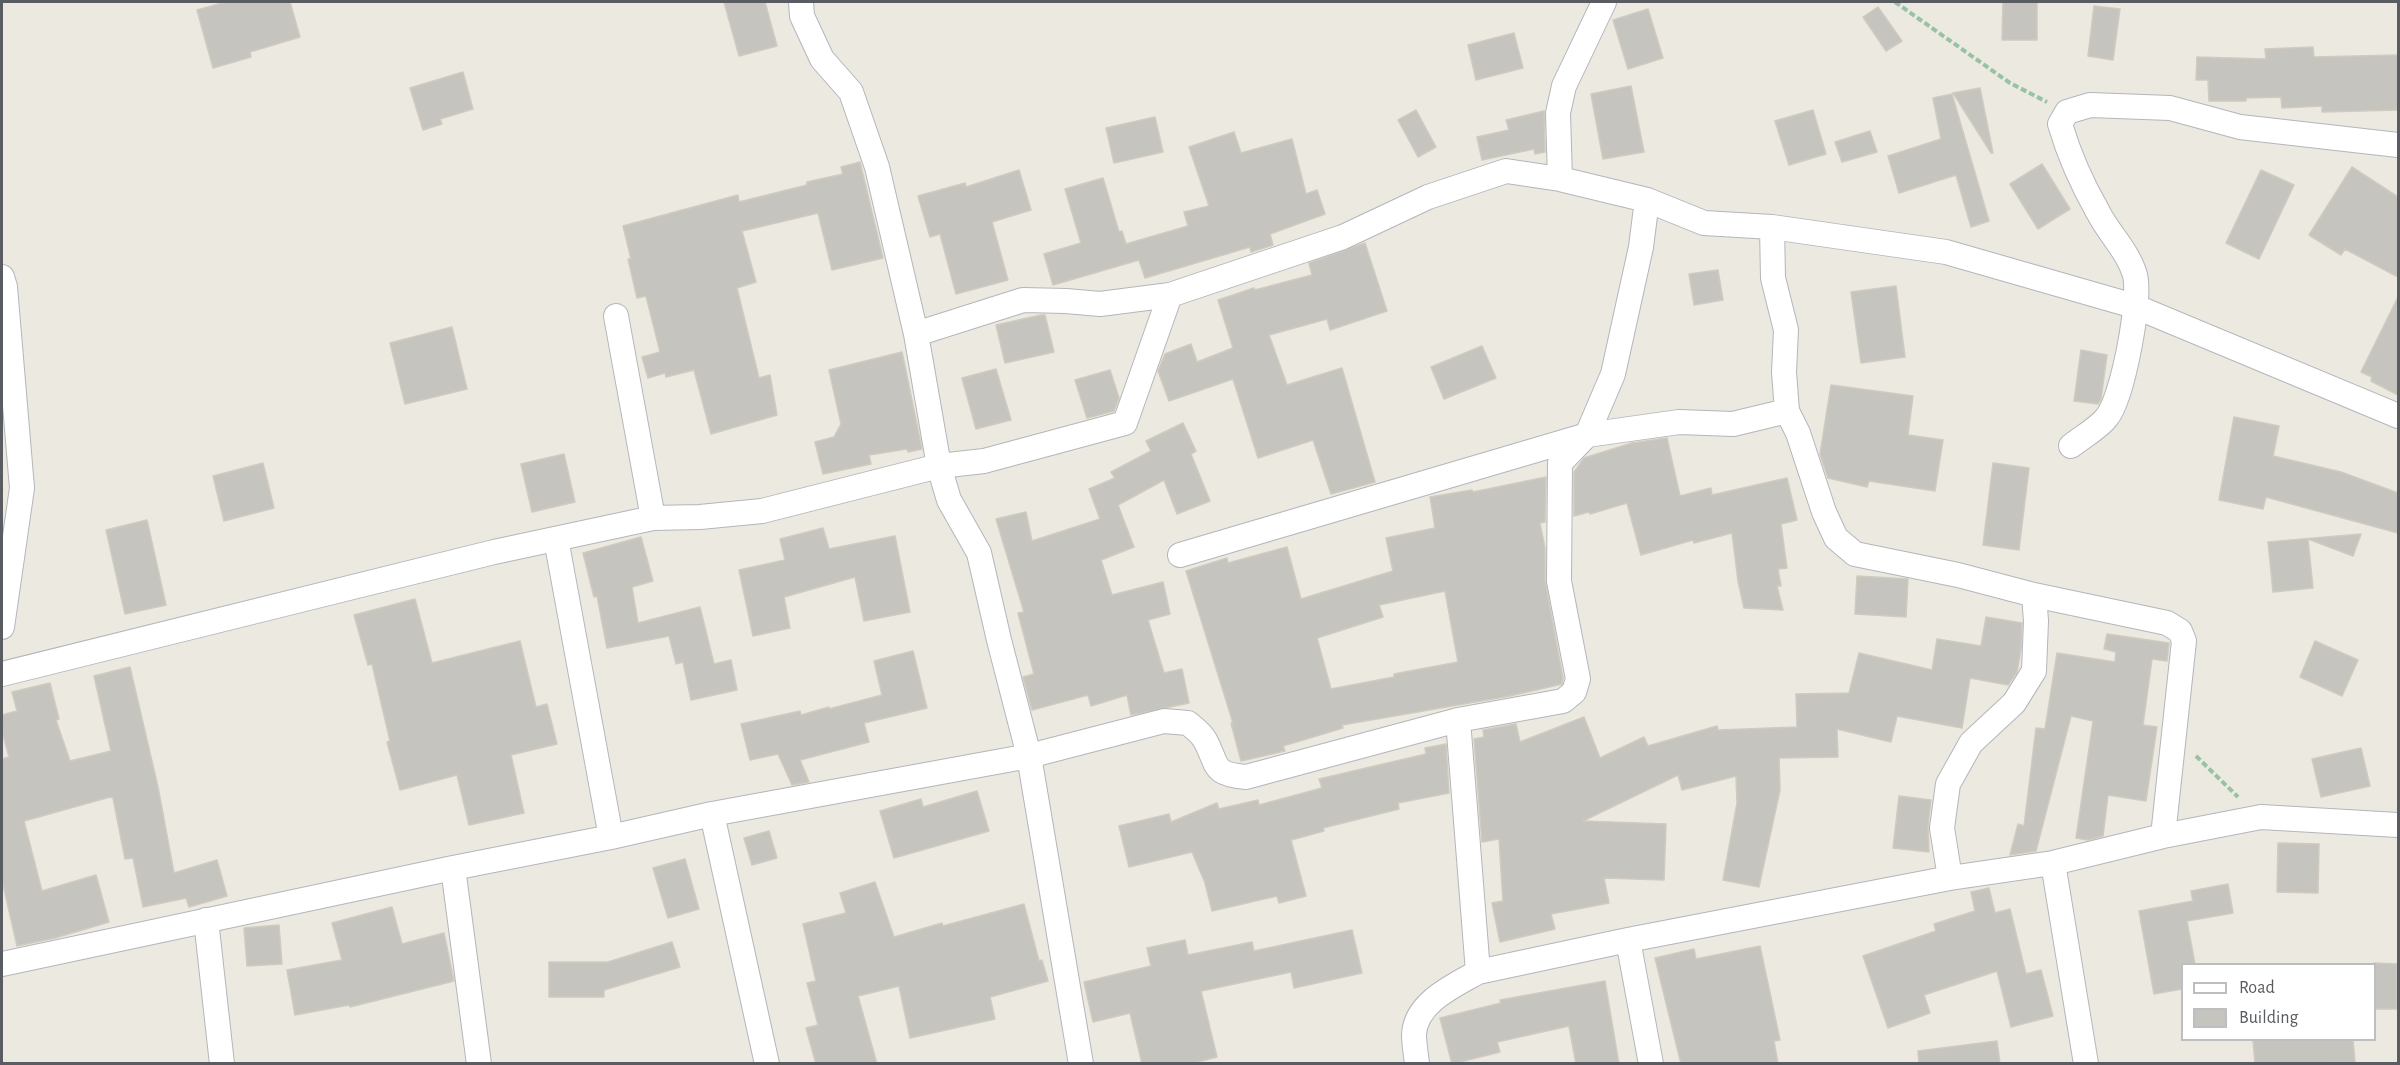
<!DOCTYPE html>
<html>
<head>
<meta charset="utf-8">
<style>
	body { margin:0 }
	#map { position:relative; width:2400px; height:1065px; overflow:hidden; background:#ebe9e0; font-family:"Alegreya Sans",sans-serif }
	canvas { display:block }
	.frame { position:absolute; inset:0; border:3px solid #595c61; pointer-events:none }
	.legend { position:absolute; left:2181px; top:963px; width:195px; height:78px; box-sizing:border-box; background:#fff; border:2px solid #bdbec0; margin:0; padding:8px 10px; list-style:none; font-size:18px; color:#595c61 }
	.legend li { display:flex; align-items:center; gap:12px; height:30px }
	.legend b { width:30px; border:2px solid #bdbec0 }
</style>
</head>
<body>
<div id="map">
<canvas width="2400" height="1065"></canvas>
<div class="frame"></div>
<ul class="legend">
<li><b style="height:8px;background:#fff"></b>Road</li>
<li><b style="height:16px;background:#c6c4be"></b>Building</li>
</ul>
</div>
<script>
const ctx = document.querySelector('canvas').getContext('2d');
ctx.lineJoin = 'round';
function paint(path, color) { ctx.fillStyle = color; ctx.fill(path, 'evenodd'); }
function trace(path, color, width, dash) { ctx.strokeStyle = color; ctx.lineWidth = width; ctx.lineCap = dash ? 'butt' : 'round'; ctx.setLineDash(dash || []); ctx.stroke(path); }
const building = new Path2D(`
	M226 2H290L300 37 250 52 251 57 213 68 197 10Z
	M724 2H765L777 46 739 56Z
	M2003 2H2037V40H2002Z
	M2094 6 2120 9 2113 60 2088 56Z
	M1878 7 1902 41 1886 51 1863 17Z
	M1648 9 1663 58 1628 69 1613 20Z
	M1514 33 1523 68 1476 80 1468 45Z
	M2313 47 2314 57 2398 55V110L2322 112V106L2282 108 2281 97 2246 98V101H2209L2208 80H2196L2197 57 2266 59 2265 49Z
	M463 72 473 109 440 119 442 124 423 130 410 88Z
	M1631 86 1644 152 1603 159 1591 94Z
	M1980 88 1993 153H1991L1953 93Z
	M1952 94 1989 221 1971 227 1956 175 1899 193 1888 156 1941 139 1933 98Z
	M1416 110 1436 147 1418 157 1398 120Z
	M1813 110 1826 154 1789 165 1775 121Z
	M1544 111 1545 152 1535 154 1534 149 1482 160 1477 137 1509 130 1506 120Z
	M1155 117 1163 152 1114 163 1106 128Z
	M1870 131 1877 152 1842 162 1835 142Z
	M1234 132 1241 153 1292 139 1306 194 1317 190 1325 214 1270 234 1273 245 1251 252 1250 247 1145 278 1139 260 1053 285 1044 254 1081 243 1065 189 1103 178 1119 232 1122 231 1126 244 1188 226 1184 212 1209 206 1189 147Z
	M860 162 883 258 832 270 818 213 742 231 756 282 737 288 759 378 770 375 777 415 711 434 694 370 666 377 665 373 648 378 642 357 660 352 646 296 637 298 628 259H631L623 226 738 195 739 202 807 185V182L843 174 841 167Z
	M2042 164 2070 209 2038 229 2010 184Z
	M2352 167 2398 197V277L2345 249 2341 255 2309 235Z
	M1019 170 1031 210 992 222 1008 280 956 294 940 234 930 237 918 196 965 183 966 187Z
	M2261 170 2294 185 2259 259 2226 243Z
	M1365 243 1387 311 1330 330 1327 319 1269 335 1287 385 1342 368 1375 482 1331 494 1313 440 1258 458 1233 379 1169 401 1158 371 1165 354 1191 344 1197 362 1233 348 1218 300 1254 288 1255 290 1312 275 1309 263Z
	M1718 270 1723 300 1694 305 1689 274Z
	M1896 286 1905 357 1861 363 1851 292Z
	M2398 297V395L2371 381 2372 377 2361 372Z
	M1041 315H1045L1054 352 1005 363 996 325Z
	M452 327 467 389 405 404 390 343Z
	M1482 346 1496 378 1444 399 1431 367Z
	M2081 350 2107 355 2101 399 2098 404 2074 401Z
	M902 352 922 449 908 452 907 449 869 455 871 464 823 474 815 442 834 437 841 424 829 370Z
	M996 369 1011 420 976 429 962 378Z
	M1110 370 1119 398 1114 411 1087 418 1075 380Z
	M1831 385 1913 396 1908 435 1943 440 1935 491 1869 481 1867 487 1828 478 1820 454Z
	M2234 417 2279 426 2273 456 2341 472 2398 493V533L2266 497 2263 509 2219 500Z
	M1183 423 1196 451 1191 454 1210 501 1177 514 1164 480 1118 505 1134 547 1101 560 1112 595 1163 582 1170 614 1148 620 1164 673 1182 669 1189 703 1131 715 1127 695 1091 706 1088 695 1032 710 1023 677 1034 674 1018 613 1024 612 996 519 1026 512 1032 541 1100 519 1089 489 1115 478 1111 472 1151 451 1146 441Z
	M1667 438 1680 496 1711 488 1712 495 1787 478 1797 520 1781 524 1787 568 1778 569 1781 586H1777L1783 610 1744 608 1738 581 1732 533 1694 543 1693 540 1641 555 1627 503 1590 514 1589 512 1574 516V472L1584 458 1632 443Z
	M564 454 575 502 532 512 521 464Z
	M263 463 274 508 224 521 213 476Z
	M1993 463 2029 468 2019 550 1983 545Z
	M1546 477 1545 522 1540 523 1545 548V581L1563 678 1562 684 1510 696 1342 725 1343 728 1283 746 1285 751 1241 761 1231 723H1233L1186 571 1227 558 1228 563 1287 547 1301 599 1393 571 1386 538 1435 528 1430 497 1472 490 1473 492ZM1445 591 1458 662 1394 674V677L1331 689 1317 638 1383 617 1379 605Z
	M147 520 166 605 125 614 106 530Z
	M823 528 829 549 895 536 910 612 864 621 855 577 784 597 790 628 753 636 739 570 785 560 780 539Z
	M2361 534 2353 556 2308 539 2313 588 2273 592 2268 542Z
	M641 537 653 581 632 587 638 623 700 607 714 664 731 660 737 690 691 700 683 662 676 664 669 636 607 648 597 596 594 597 583 553Z
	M1857 576 1908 579 1906 617 1855 614Z
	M415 599 432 663 520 641 536 707 547 704 557 744 511 755 524 813 469 825 457 775 400 790 387 742 390 741 372 664 368 665 354 615Z
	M1986 617 2022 623 2021 649 2017 672 2008 685 1970 678 1962 728 1897 716 1891 742 1837 729 1838 757 1779 758 1780 790 1759 887 1723 880 1737 803 1736 776 1682 790 1678 775 1583 821 1666 824 1664 880 1604 878 1609 903 1551 914 1555 929 1500 942 1492 903 1503 901 1499 839 1482 842 1474 739 1484 737 1483 730 1516 724 1520 742 1584 717 1600 758 1644 737 1648 746 1717 726 1718 730 1797 727 1796 694 1849 693 1859 653 1932 670 1937 639 1981 646Z
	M2107 634 2169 643 2167 661 2152 659 2143 725 2157 727 2146 801 2108 795 2103 836 2088 840 2076 838 2093 721 2071 716 2036 851 2010 855 2018 824 2024 826 2036 728 2045 729 2057 653 2115 662 2116 652 2104 649Z
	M2315 641 2358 660 2342 696 2300 677Z
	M913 651 927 708 864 723 869 742 800 760 809 782 792 785 778 754 750 760 741 724 800 711 801 715 829 707V709L882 695 874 661Z
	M130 667 158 787 174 873 217 860 227 896 189 907 186 898 143 907 133 858 125 859 113 798 110 797 24 821 42 891 96 875 109 922 55 938 17 946 2 880V759L9 757 2 731V715L17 711 12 692 50 683 59 719 56 720 70 761 111 751 94 676Z
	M1446 744 1449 793 1398 803 1399 809 1323 828 1324 831 1291 840 1306 896 1279 903 1277 896 1212 911 1205 883 1192 852 1129 867 1119 826 1169 814 1171 822 1217 803 1219 809 1258 800 1259 805 1322 788 1319 779 1426 754 1425 748Z
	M2361 748 2370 786 2321 797 2312 759Z
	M977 791 989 831 894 858 880 811 921 799 923 807Z
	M1899 796 1931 800 1928 826 1929 852 1893 848Z
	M769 831 777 858 752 865 744 838Z
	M2278 843 2319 844 2318 893 2277 892Z
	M685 859 699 909 668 918 653 868Z
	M875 882 894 937 942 923 943 926 1024 904 1039 961 1042 960 1048 981 990 997 995 1019 910 1038 899 986 858 996 877 1064H816L806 1028 818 1025 807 983 816 981 803 924 846 913 840 893Z
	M2228 884 2233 913 2187 921 2195 964H2182V989L2154 994 2139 911 2193 901 2191 891Z
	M1989 888 1995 913 2010 909 2026 974 2041 970 2053 1016 2011 1027 1997 971 1924 995 1930 1013 1888 1028 1863 956 1936 931 1934 924 1975 911 1971 892Z
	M392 907 402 944 444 933 454 981 350 1007 349 1005 295 1015 287 970 342 960 332 923Z
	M279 925 282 964 247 966 244 928Z
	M1352 930 1362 973 1294 988 1291 972 1201 991 1217 1057 1189 1064H1142L1130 1013 1093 1022 1084 982 1151 966 1147 948 1185 940 1188 955 1252 942 1254 951Z
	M672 942 680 967 604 990V997H549V962H608Z
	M1760 946 1780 1040 1774 1041 1778 1064H1681L1655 958 1694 949 1696 959Z
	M2374 963 2397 964V1009H2374Z
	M1605 981 1619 1064H1576L1569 1026 1497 1042 1500 1052 1452 1064 1440 1018 1501 1003 1500 1000Z
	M2253 1040H2353L2355 1062 2255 1064Z
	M1997 1041 2000 1064H1919L1918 1051Z`);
const path = new Path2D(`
	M1895 2 2010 83 2047 102
	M2196 756 2238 797`);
const minor = new Path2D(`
	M801 2 802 16 822 59 851 92 877 167 916 334 939 466 949 500 979 553 999 640 1029 756 1081 1064
	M1560 179 1558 113 1564 86 1604 2
	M1772 227 1773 278 1786 330 1784 372 1787 411
	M2 277 5 287 22 488 2 627
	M616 316 653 518
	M916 334 1023 300 1066 301 1100 304 1170 295 1343 237 1428 197 1506 171 1560 179 1647 200 1704 223 1772 227 1946 252 2134 306 2398 416
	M2071 446C2082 437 2099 428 2107 417 2123 397 2141 300 2135 275 2128 251 2109 234 2098 212 2082 184 2069 155 2060 124L2067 112 2090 105 2170 108 2240 127 2398 145
	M556 539 611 837
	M1180 555 1587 435 1679 422 1733 424 1787 411 1798 433 1824 512 1836 538 1855 554 1958 575 2034 595 2036 621 2034 671 2014 703 1971 743 1948 784 1942 828 1950 878
	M2034 595 2167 623 2180 631 2184 641 2163 836
	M2 674 494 552 653 518 700 517 762 511 939 466 984 461 1125 423 1170 295
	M712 814 767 1064
	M2053 863 2086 1064
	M453 868 611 837 712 814 1029 756 1164 721 1188 723C1194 728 1201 733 1205 740 1219 766 1211 774 1246 777L1458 720 1563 701 1574 692 1578 679 1559 581 1560 463 1587 435 1613 374 1641 247 1647 200
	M206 920 222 1064
	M1628 940 1651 1064
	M2 964 453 868 479 1064
	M1478 972 1628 940 1950 878 2053 863 2163 836 2261 817 2398 825
	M1417 1064C1416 1054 1414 1044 1414 1035 1415 1003 1453 986 1478 972L1458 720`);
paint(building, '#c6c4be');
trace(building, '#d0cabf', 1.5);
trace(minor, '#b3b6bb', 26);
trace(path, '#97c2a3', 4, [6, 3]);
trace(minor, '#fff', 24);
</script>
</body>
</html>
